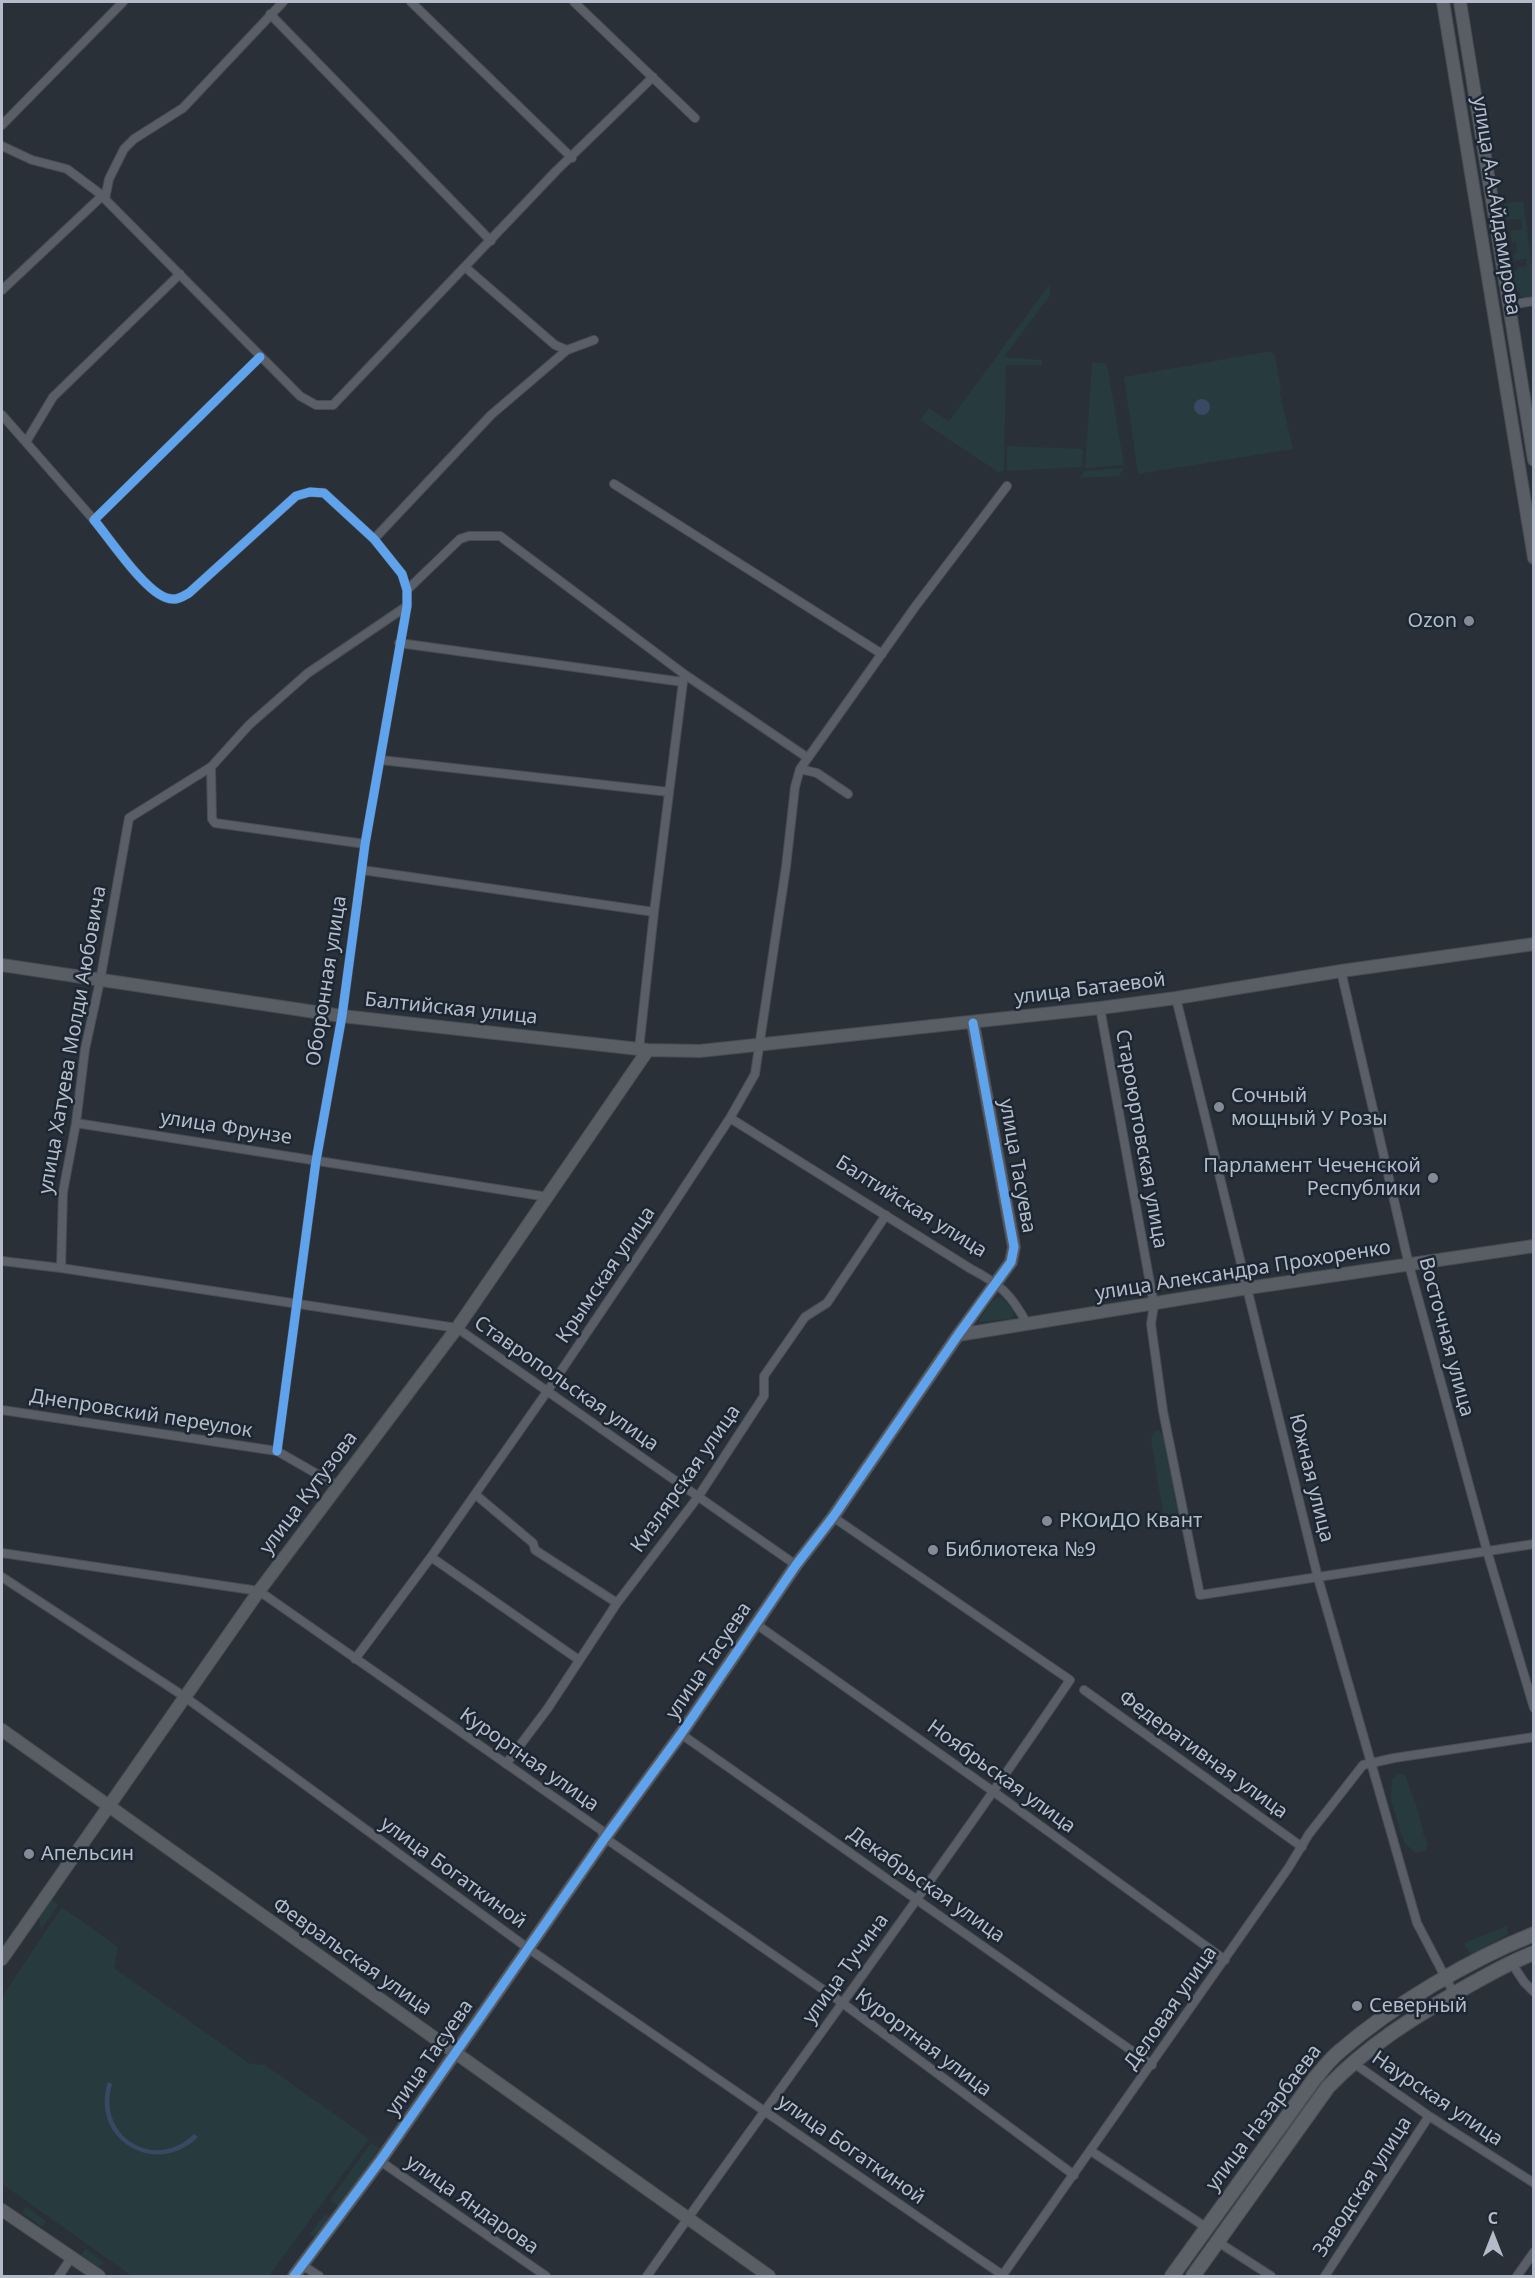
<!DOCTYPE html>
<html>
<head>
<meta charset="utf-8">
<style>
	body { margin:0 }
	#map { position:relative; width:1535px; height:2278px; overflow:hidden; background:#2a3038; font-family:"Noto Sans",sans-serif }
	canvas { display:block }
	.frame { position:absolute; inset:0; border:3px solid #b4bcc9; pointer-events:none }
	.north { position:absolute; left:1463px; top:2206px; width:60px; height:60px; -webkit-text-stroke:4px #1d2633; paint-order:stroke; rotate:0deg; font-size:16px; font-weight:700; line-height:24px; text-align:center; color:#b4bcc9 }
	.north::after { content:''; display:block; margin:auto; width:21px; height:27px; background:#b4bcc9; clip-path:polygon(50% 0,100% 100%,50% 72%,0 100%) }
</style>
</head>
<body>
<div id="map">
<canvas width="1535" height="2278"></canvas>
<div class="frame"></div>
<div class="north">С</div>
</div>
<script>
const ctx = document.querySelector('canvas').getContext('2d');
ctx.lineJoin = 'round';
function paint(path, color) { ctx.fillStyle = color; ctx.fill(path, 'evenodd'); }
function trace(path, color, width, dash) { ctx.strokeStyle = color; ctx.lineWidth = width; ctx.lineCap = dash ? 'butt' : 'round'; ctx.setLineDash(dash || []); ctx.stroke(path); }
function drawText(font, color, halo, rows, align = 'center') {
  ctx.font = font + ' "Noto Sans",sans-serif'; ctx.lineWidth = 5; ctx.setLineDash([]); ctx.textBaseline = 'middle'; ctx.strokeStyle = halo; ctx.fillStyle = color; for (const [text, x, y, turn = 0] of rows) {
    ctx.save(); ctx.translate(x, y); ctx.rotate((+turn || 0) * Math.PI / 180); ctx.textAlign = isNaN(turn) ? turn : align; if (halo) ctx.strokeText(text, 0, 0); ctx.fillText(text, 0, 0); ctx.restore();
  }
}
const green = new Path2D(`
	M1523 201 1533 274V296L1523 298 1515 288 1514 273 1518 267 1527 266 1526 259 1514 260 1513 255 1517 252 1516 242H1512L1510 231 1522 229 1521 219 1506 220 1504 204Z
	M1049 285 1051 294 1004 357 1042 360V365H1006L1004 471 998 472 920 420 929 408 949 421Z
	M1265 352H1270L1275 355 1281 390H1279L1293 449 1138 474 1124 377Z
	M1092 363H1105L1108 369 1124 465 1085 468Z
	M1007 446 1083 449 1082 467 1007 471Z
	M1124 468 1119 476 1080 478 1084 471Z
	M998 1297 1002 1298 1013 1310 1014 1315 1010 1319 978 1322 993 1300Z
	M1155 1431H1160L1164 1439 1176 1503 1181 1508 1176 1519 1163 1514 1151 1438Z
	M1398 1774 1405 1775 1418 1810 1424 1836 1428 1844 1425 1851 1415 1853 1404 1842 1391 1800 1392 1780Z
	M51 1899 58 1905 41 1930 39 1916Z
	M62 1907 118 1947 114 1968 250 2064 265 2065 369 2139 269 2276H132L2 2184V1997Z
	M1507 1926 1508 1934 1471 1955 1464 1943Z
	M371 2143 380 2148 339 2207 330 2200Z
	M26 2207 46 2221 42 2227 22 2213Z
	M325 2214 331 2218 316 2237 309 2235Z
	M86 2249 105 2263 98 2267 81 2255Z`);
const water = new Path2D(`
	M1194 407a8 8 0 1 1 16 0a8 8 0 1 1-16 0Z
	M108 2082 112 2084C96 2136 155 2173 194 2134L198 2137C156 2179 89 2139 108 2082Z`);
const street = new Path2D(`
	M411 2 572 158
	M574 2 695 118
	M270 14 491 241
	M2 125 123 2
	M2 146 32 160 67 169 99 193 300 396 316 405H333L557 170 653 77
	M105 199 109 179 124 149 134 139 183 108 283 2
	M465 267 555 345 567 350 594 340
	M2 290 102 196
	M1509 305 1534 301
	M260 357 94 520C110 539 145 592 167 598 176 601 182 597 189 593L296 496 310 492 324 493 374 539 402 574 407 590V606L365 844 342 1016 316 1161 277 1451
	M2 415 94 520
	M26 442 53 397 180 274
	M614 484 882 654
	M374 539 491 415 567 350
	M407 590 460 539 469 536H500L684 674 808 758
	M399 643 683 682
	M381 760 669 792
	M211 767 212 819 215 823 365 844
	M800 769 817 773 848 794
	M362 870 654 912
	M1341 971 1409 1265 1487 1551 1534 1708
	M1176 998 1318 1578 1417 1923 1454 1994
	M1100 1008 1154 1305 1151 1324 1163 1411 1200 1595 1534 1544
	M639 1049 654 912 684 674
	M730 1118 971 1269C1000 1284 1012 1295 1027 1324
	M76 1123 548 1197
	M2 1261 61 1268 457 1328 796 1565
	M61 1268 63 1192 76 1123 85 1049 100 981 129 818 211 767 249 725 308 673 407 606
	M2 1410 277 1451 338 1486
	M476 1495 533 1543 535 1550 617 1603
	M2 1553 259 1591 601 1830 605 1838 841 2002 1074 2175
	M431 1557 579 1660
	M2 1577 185 1697 529 1949 1004 2276
	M756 1624 994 1792 1225 1960
	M355 1659 431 1557 544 1396 659 1226 730 1118 755 1074 786 867 795 787 800 769 915 607 1007 486
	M1084 1690 1302 1847
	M681 1734 1152 2065
	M506 1764 548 1708 617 1603 698 1497 764 1396V1376L805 1317 827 1303 886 1215
	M1511 1962 1524 1982 1534 1992
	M1352 2062 1429 2116 1534 2183
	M1091 2151 1207 2228
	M380 2161 546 2276
	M1218 2242 1271 2276
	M302 2265 319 2276
	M59 2276 71 2258
	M647 2276C787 2077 933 1882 1070 1680L833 1517
	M1002 2276 1289 1867 1309 1834 1363 1765 1394 1758 1534 1737
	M1325 2276 1429 2116
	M1517 2276 1534 2252`);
const secondary = new Path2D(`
	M1443 2 1534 558
	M1460 2 1534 460
	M2 965 342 1016 648 1050 700 1051 1100 1008 1176 998 1341 971 1534 944
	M958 1335 1248 1288 1534 1246
	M2 1730 769 2276
	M2 1959 259 1591 457 1328 648 1050
	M2 2210 99 2276
	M294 2276 380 2161 605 1838 681 1734 796 1565 833 1517 958 1335 1011 1262 1014 1247 973 1023`);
const primary = new Path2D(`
	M1172 2276 1315 2078C1323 2069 1330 2059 1340 2051 1393 2005 1469 1960 1534 1934
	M1193 2276 1328 2087C1367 2046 1411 2019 1459 1991 1484 1977 1507 1963 1534 1953`);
const cycleway = new Path2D(`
	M260 357 94 520C110 539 145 592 167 598 176 601 182 597 189 593L296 496 310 492 324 493 374 539 402 574 407 590V606L365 844 342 1016 316 1161 277 1451
	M294 2276 380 2161 605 1838 681 1734 796 1565 833 1517 958 1335 1011 1262 1014 1247 973 1023`);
const markers = [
	[1469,621,6,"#848b96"],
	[1219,1107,6,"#848b96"],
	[1433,1178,6,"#848b96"],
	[1047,1521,6,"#848b96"],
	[933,1550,6,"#848b96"],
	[29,1854,6,"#848b96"],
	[1357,2006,6,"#848b96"]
];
const streetNames = [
	["улица А.А.Айдамирова",1496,206,81],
	["Оборонная улица",327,981,-81],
	["улица Батаевой",1090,989,-7],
	["Балтийская улица",451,1009,6],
	["улица Хатуева Молди Аюбовича",73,1040,-80],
	["улица Фрунзе",226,1128,9],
	["Староюртовская улица",1141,1139,80],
	["улица Тасуева",1017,1166,80],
	["Балтийская улица",911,1207,32],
	["улица Александра Прохоренко",1243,1271,-9],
	["Крымская улица",606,1275,-56],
	["Восточная улица",1446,1337,75],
	["Ставропольская улица",566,1384,35],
	["Днепровский переулок",141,1414,9],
	["Южная улица",1311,1478,76],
	["Кизлярская улица",686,1479,-55],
	["улица Кутузова",309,1493,-53],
	["улица Тасуева",709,1661,-56],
	["Федеративная улица",1203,1755,36],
	["Курортная улица",529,1760,35],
	["Ноябрьская улица",1001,1777,36],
	["улица Богаткиной",453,1873,36],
	["Декабрьская улица",926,1885,35],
	["Февральская улица",352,1957,35],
	["улица Тучина",846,1969,-54],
	["Деловая улица",1171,2008,-55],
	["Курортная улица",923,2043,37],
	["улица Тасуева",430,2058,-55],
	["Наурская улица",1437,2099,34],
	["улица Назарбаева",1264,2118,-53],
	["улица Богаткиной",851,2150,35],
	["Заводская улица",1363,2187,-57],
	["улица Яндарова",472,2205,35]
];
const poiNames = [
	["Ozon",1457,621,"right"],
	["Сочный",1231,1096],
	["мощный У Розы",1231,1119],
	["Парламент Чеченской",1421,1166,"right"],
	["Республики",1421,1189,"right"],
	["РКОиДО Квант",1059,1521],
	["Библиотека №9",945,1550],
	["Апельсин",41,1854],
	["Северный",1369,2006]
];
paint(green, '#273a3e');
paint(water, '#384963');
trace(street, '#484c53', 10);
trace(secondary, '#484c53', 14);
trace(primary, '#484c55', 16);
trace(street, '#5a5e66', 8);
trace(secondary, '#595d64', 12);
trace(primary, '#5c6168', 14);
trace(cycleway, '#60a3ed', 9);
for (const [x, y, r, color] of markers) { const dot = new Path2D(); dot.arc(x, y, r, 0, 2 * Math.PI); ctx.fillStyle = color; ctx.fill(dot); trace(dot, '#1d2633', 2); }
drawText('20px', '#b4bcc9', '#1d2633', streetNames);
drawText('20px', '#b4bcc9', '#1d2633', poiNames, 'left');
</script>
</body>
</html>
